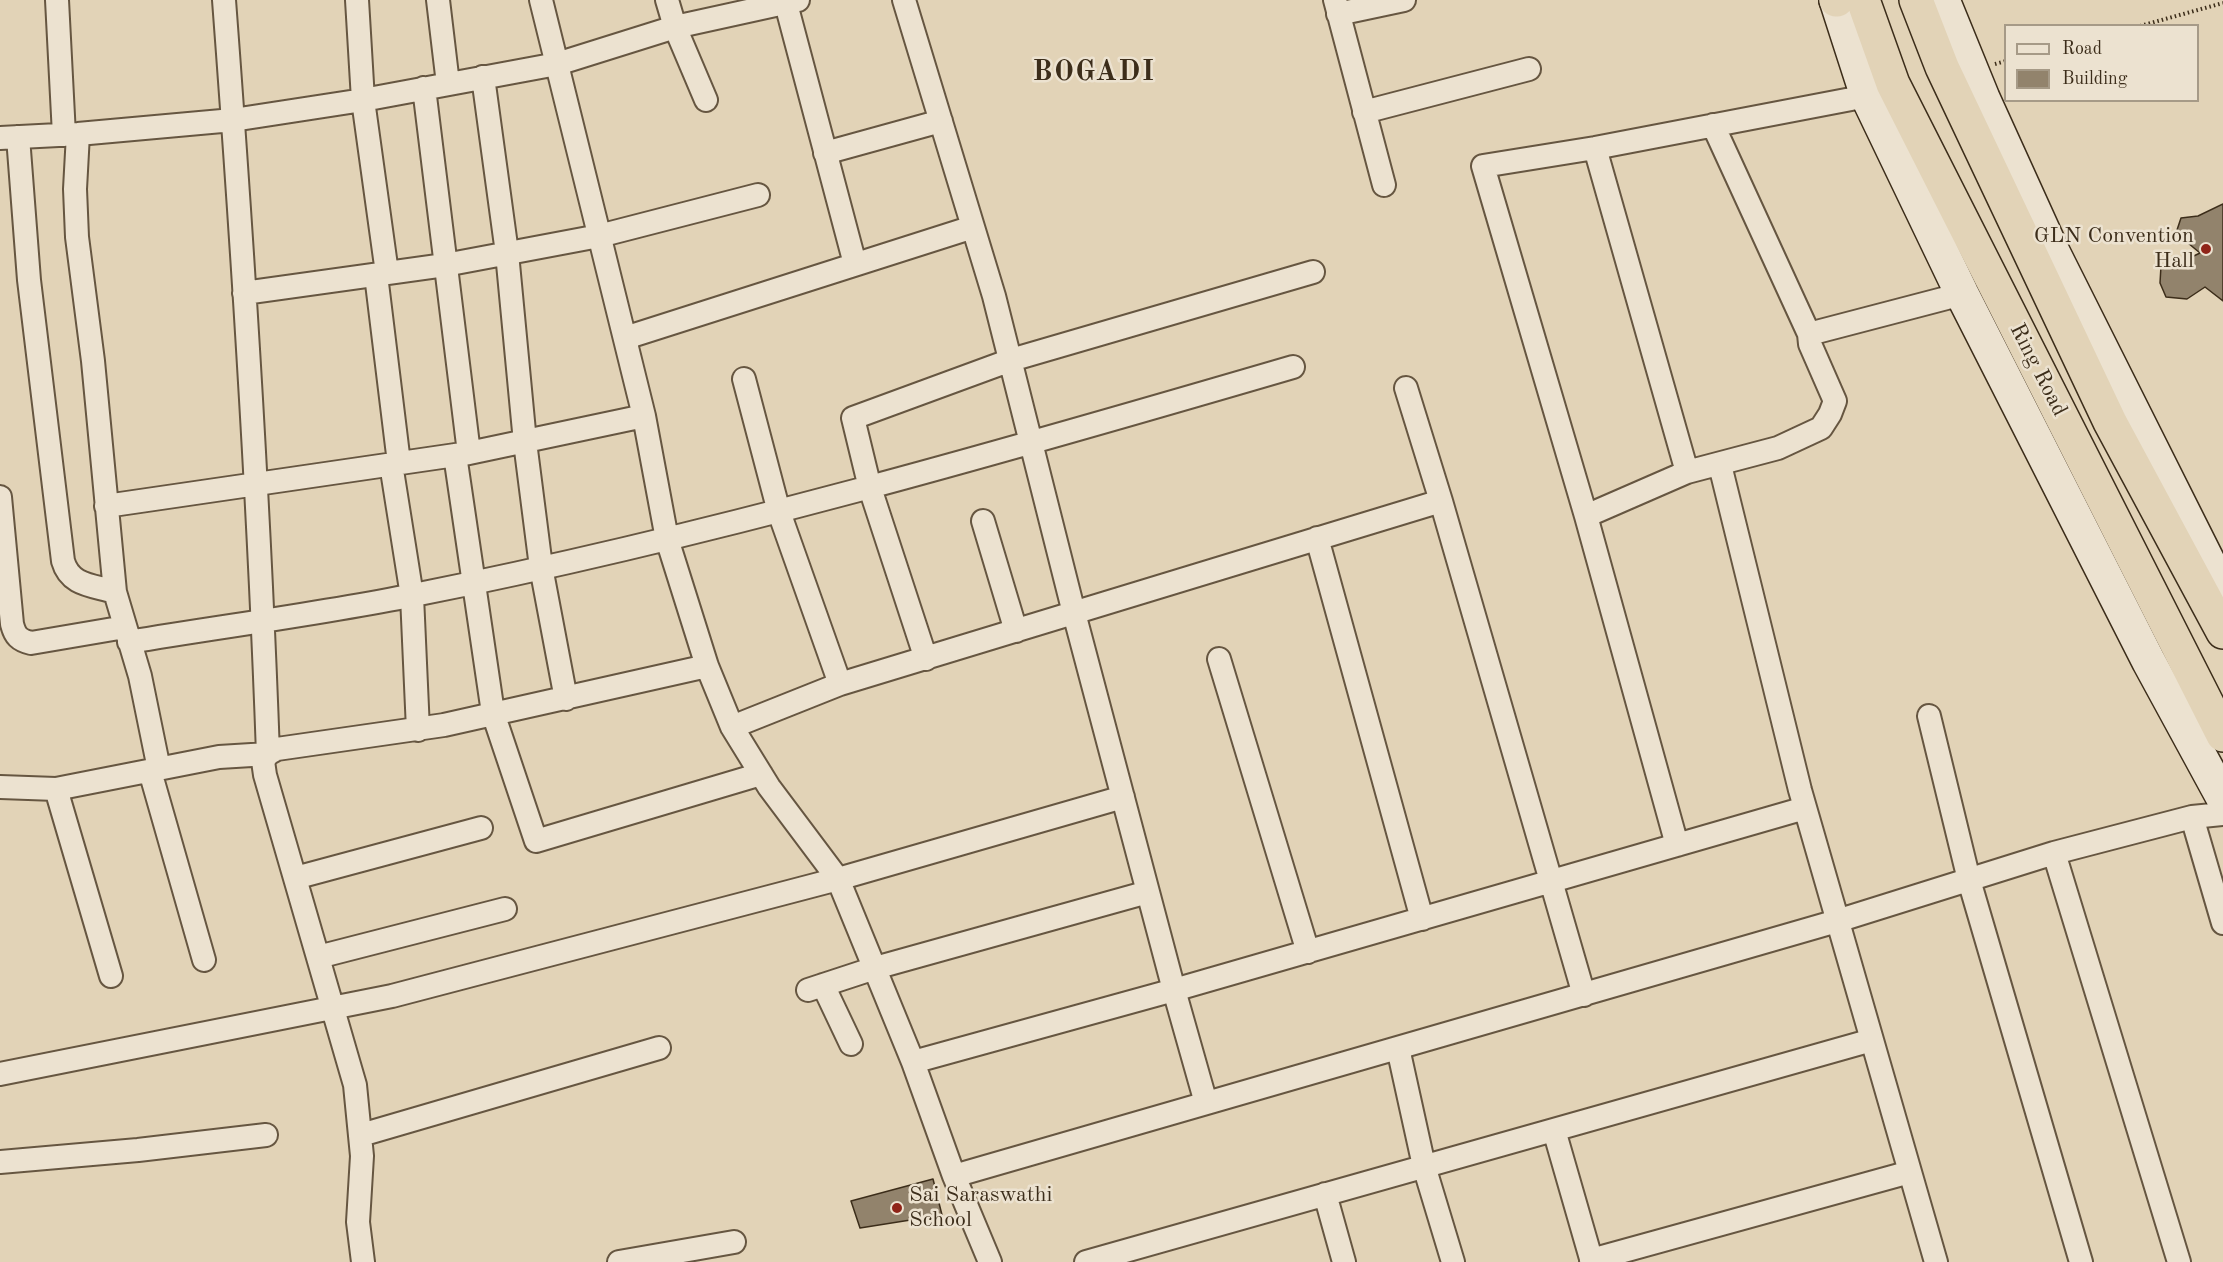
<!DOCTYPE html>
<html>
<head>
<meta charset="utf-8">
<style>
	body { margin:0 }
	#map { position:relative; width:2223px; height:1262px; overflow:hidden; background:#e2d3b7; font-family:"Old Standard TT",serif }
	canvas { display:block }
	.legend { position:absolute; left:2004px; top:24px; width:195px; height:78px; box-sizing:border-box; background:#ece2d0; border:2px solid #a69a87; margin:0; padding:8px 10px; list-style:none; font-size:18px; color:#3c2d1a }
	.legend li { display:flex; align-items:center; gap:12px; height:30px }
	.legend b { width:30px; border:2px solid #a69a87 }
</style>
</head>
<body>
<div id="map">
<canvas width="2223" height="1262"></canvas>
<ul class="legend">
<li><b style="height:8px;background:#ece2d0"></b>Road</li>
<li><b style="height:16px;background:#92836c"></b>Building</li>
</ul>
</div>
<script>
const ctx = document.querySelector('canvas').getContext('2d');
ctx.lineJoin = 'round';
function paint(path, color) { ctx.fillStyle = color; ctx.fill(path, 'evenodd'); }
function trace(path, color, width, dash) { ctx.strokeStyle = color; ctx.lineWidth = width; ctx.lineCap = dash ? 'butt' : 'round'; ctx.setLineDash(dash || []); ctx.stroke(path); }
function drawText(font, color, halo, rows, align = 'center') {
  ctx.font = font + ' "Old Standard TT",serif'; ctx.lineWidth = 5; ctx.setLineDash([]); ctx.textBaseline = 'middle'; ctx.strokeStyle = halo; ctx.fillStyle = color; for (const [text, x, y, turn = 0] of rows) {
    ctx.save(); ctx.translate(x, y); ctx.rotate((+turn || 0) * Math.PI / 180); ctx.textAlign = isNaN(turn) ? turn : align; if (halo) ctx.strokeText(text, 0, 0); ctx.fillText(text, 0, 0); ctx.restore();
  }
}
const building = new Path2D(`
	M2223 204V301L2205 287 2187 299 2166 297 2160 283 2161 266 2175 265 2200 253 2176 233 2181 218 2198 216Z
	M933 1179 942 1215 860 1228 851 1201Z`);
const path = new Path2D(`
	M2140 26 2223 3
	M1995 64 2006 61`);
const street = new Path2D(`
	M57 0 64 135
	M224 0C243 251 259 502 268 754L263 761 265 775 355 1085 362 1156 358 1222 363 1262
	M357 0 363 100 387 273
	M438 0 448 84
	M541 0 644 416 667 539 707 666 732 727 769 787 838 879 913 1062 954 1176 990 1262
	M667 0 675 27 706 100
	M785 0 855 264
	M904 0 994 296 1074 613 1174 990 1206 1103
	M1335 0 1384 185
	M1338 14 1404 0
	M483 77 507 253 525 442 541 567 566 699
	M424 88 469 453
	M1364 112 1529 69
	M1713 125 1809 334
	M78 134 75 189 77 237 93 361 115 592 140 676 159 769
	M18 137 29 280 63 561C70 586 93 585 115 592
	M0 138 78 134 233 120 363 100 557 64 675 27 798 0
	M1595 148 1687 472
	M825 153 941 121
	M376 275 399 463
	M244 293 445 265 599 236 758 195
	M625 338 973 227
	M744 379 779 512 840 684
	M1406 388 1441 501 1584 995
	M455 455 493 713 536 841 761 774
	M391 464 412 596 418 730
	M1720 465 1800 790 1936 1262
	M0 497 12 624C15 636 19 640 31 643L125 627
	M106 506 469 453 644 416
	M1586 516 1687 472 1778 448 1821 428 1830 414 1835 401 1810 344 1809 334 1962 294
	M983 521 1016 631
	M1317 538 1422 919
	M129 642C224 626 320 614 414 595 711 536 1002 452 1293 367
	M926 659 870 488 853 418 1011 360 1313 272
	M1219 659 1308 952
	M1929 716 1969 880 2081 1262
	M732 727 840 684 1441 501
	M150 771 204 960
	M0 787 56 789 219 757 268 754 277 749 444 725 707 666
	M56 789 111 976
	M2192 817 2223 923
	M1677 845 1586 516 1483 166 1595 148 1867 96
	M2054 853 2179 1262
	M295 878 481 828
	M318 957 505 909
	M823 985 851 1044
	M808 990 875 968 1148 892
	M1398 1048 1424 1166 1453 1262
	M913 1062 1174 990 1805 808
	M0 1074 392 996 838 879 1123 797
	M1554 1130 1592 1262
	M361 1135 659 1048
	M0 1162 138 1150 266 1135
	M954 1176 1837 921 2054 853 2192 817 2223 814
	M1325 1194 1344 1262
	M1591 1260 1910 1172
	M619 1262 734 1242
	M1086 1262 1872 1040`);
const secondary = new Path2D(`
	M1836 0 1867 96 1962 294 2149 662 2223 798
	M1943 0 1983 98 2052 250 2223 591`);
const highway = new Path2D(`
	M1836 0H1837
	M1863 0 1893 84 2223 735
	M1916 0 1942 67 2110 422 2223 632`);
const markers = [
	[2206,249,6,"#8f2418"],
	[897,1208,6,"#8f2418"]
];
const poiNames = [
	["GLN Convention",2194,236],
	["Hall",2194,261],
	["Sai Saraswathi",909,1195,"left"],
	["School",909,1220,"left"]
];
const streetNames = [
	["Ring Road",2038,370,63]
];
const districtNames = [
	["BOGADI",1094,73]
];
paint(building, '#92836c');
trace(building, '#3c2d1a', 1.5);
trace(street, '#665641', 26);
trace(secondary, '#3c2d1a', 36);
trace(highway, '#3c2d1a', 36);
trace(path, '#3c2d1a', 4, [1.5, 3]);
trace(street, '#ece2d0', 22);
trace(secondary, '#ece2d0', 33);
trace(highway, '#e2d3b7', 33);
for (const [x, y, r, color] of markers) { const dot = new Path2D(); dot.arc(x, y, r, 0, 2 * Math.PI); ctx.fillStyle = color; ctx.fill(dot); trace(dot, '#ece2d0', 2); }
drawText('22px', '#3c2d1a', '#ece2d0', poiNames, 'right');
drawText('22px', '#3c2d1a', '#ece2d0', streetNames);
ctx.letterSpacing = '1.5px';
drawText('bold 28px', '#3c2d1a', '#ece2d0', districtNames);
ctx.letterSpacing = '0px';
</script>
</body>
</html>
